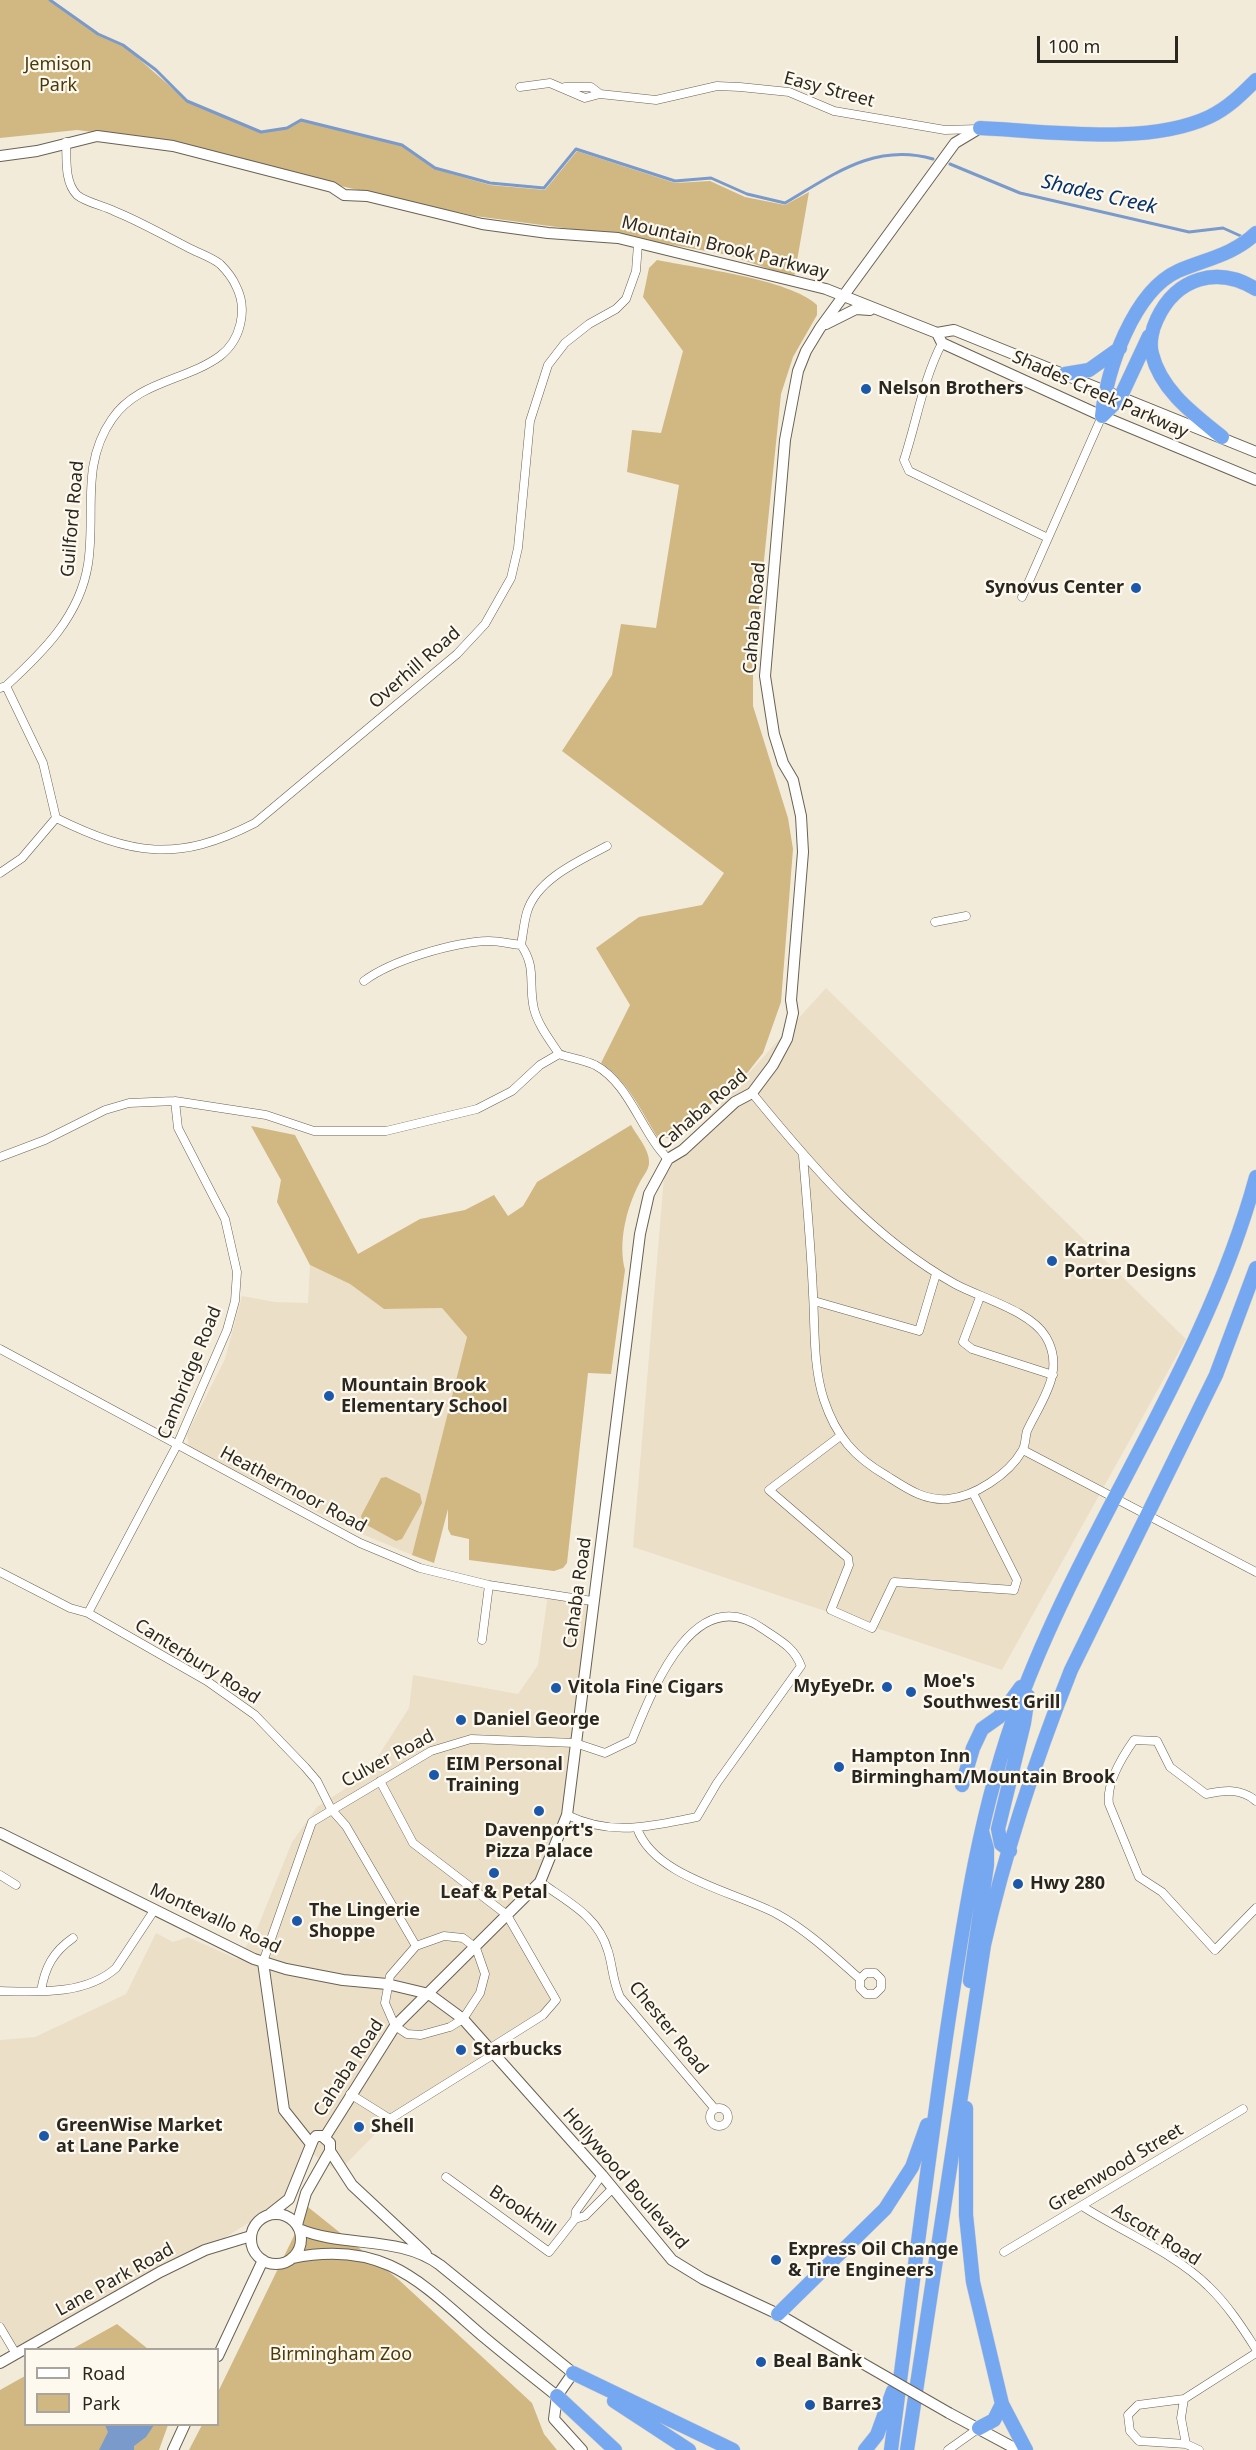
<!DOCTYPE html>
<html>
<head>
<meta charset="utf-8">
<style>
	body { margin:0 }
	#map { position:relative; width:1256px; height:2450px; overflow:hidden; background:#f3ebda; font-family:"Noto Sans",sans-serif }
	canvas { display:block }
	.legend { position:absolute; left:24px; top:2348px; width:195px; height:78px; box-sizing:border-box; background:#fef9ee; border:2px solid #a9a59c; margin:0; padding:8px 10px; list-style:none; font-size:18px; color:#2a2720 }
	.legend li { display:flex; align-items:center; gap:12px; height:30px }
	.legend b { width:30px; border:2px solid #a9a59c }
	.scale { position:absolute; left:1037px; top:36px; width:141px; height:27px; box-sizing:border-box; border:3px solid #2a2720; border-top:0; padding-left:8px; font-size:18px; line-height:21px; white-space:nowrap; color:#2a2720; -webkit-text-stroke:4px #fef9ee; paint-order:stroke }
</style>
</head>
<body>
<div id="map">
<canvas width="1256" height="2450"></canvas>
<ul class="legend">
<li><b style="height:8px;background:#fff"></b>Road</li>
<li><b style="height:16px;background:#d1b782"></b>Park</li>
</ul>
<div class="scale">100 m</div>
</div>
<script>
const ctx = document.querySelector('canvas').getContext('2d');
ctx.lineJoin = 'round';
function paint(path, color) { ctx.fillStyle = color; ctx.fill(path, 'evenodd'); }
function trace(path, color, width, dash) { ctx.strokeStyle = color; ctx.lineWidth = width; ctx.lineCap = dash ? 'butt' : 'round'; ctx.setLineDash(dash || []); ctx.stroke(path); }
function drawText(font, color, halo, rows, align = 'center') {
  ctx.font = font + ' "Noto Sans",sans-serif'; ctx.lineWidth = 4.5; ctx.setLineDash([]); ctx.textBaseline = 'middle'; ctx.strokeStyle = halo; ctx.fillStyle = color; for (const [text, x, y, turn = 0] of rows) {
    ctx.save(); ctx.translate(x, y); ctx.rotate((+turn || 0) * Math.PI / 180); ctx.textAlign = isNaN(turn) ? turn : align; if (halo) ctx.strokeText(text, 0, 0); ctx.fillText(text, 0, 0); ctx.restore();
  }
}
const built = new Path2D(`
	M826 988 1186 1339 1002 1670 633 1547 665 1165Z
	M310 1265 350 1284 384 1309 442 1308 467 1337 412 1555 352 1530 189 1447 187 1434 225 1359 242 1296 275 1302 308 1303Z
	M548 1594 592 1601 569 1797 540 1882 507 1915 556 2000 543 2015 493 2053 390 2119 338 2172 311 2153 287 2199 205 2250 16 2354 0 2325V2040L35 2037 126 1994 156 1933 173 1942 188 1937 237 1959 255 1934 292 1842 317 1807 366 1775 409 1708 413 1675 518 1694 538 1665Z`);
const green = new Path2D(`
	M0 0H49L98 34 123 45 187 101 261 132 287 128 301 120 402 145 435 169 490 185 545 190 577 151 675 183 710 181 745 197 785 205 809 192 794 278 729 255 616 235 475 216 345 187 173 142 77 130 0 138Z
	M657 260C696 268 790 279 817 305V315L793 357 781 394 753 668V706L788 818 793 849 781 1002 763 1053 748 1072 672 1138H658C641 1111 628 1081 601 1063L630 1005 596 948 639 917 702 905 724 873 562 751 612 675 621 624 656 628 679 485 627 472 632 430 661 433 683 351 643 297 649 268Z
	M631 1125C637 1136 650 1150 649 1163 649 1170 642 1177 639 1184 626 1209 618 1243 625 1270L611 1374 588 1373 567 1563 563 1568 554 1571 469 1560V1539L451 1535 448 1529V1509L434 1563 412 1555 467 1337 442 1308 384 1309 350 1284 310 1265 277 1202 281 1180 251 1126 295 1135 358 1254 420 1219 465 1210 494 1195 508 1216 523 1206 537 1182Z
	M386 1477 420 1494 422 1503 402 1539 396 1541 363 1523 361 1516 381 1478Z
	M308 2207 399 2280 532 2403 544 2434 557 2450H189L202 2425 218 2424V2392Z
	M117 2324 148 2349H72Z
	M25 2376 26 2424 168 2425 159 2450H0V2390Z`);
const water = new Path2D(`
	M105 2425V2424L154 2425 146 2437 134 2446V2450H99L108 2432Z`);
const stream = new Path2D(`
	M50 0 98 34 123 45 156 70 187 101 261 132 287 128 301 120 402 145 435 168 490 183 544 188 576 149 675 181 711 178 747 194 785 203C833 175 875 142 933 159
	M950 164 1020 193 1189 232 1223 228 1243 237`);
const street = new Path2D(`
	M520 87 550 83 585 98 600 94 656 100 717 86 740 87 789 92 834 111 945 130 978 129
	M565 87H591L600 94
	M942 343C923 380 917 420 904 460L909 471 1048 538
	M1022 597 1102 416
	M6 686 43 763 56 818
	M0 688 6 686C43 652 80 616 88 564 96 513 80 465 112 419 138 381 186 381 220 356 241 340 248 309 236 286 233 279 225 269 220 264 211 257 198 253 187 247 163 235 139 221 114 211 104 206 85 202 77 195 64 182 67 158 66 142
	M56 818C132 855 177 863 255 823L457 654 485 624 511 578 518 548 530 421 548 365 565 343 589 324 616 309 626 299 636 271 638 244
	M0 873 22 858 56 818
	M935 922 966 916
	M521 945C523 934 524 922 527 912 537 879 579 861 607 846
	M364 981C392 960 454 942 489 941 499 941 511 944 521 945 537 968 528 984 534 1009 538 1025 550 1040 559 1054
	M752 1093C811 1165 872 1238 955 1284 981 1298 1031 1311 1046 1337 1066 1371 1041 1401 1027 1431 1025 1437 1026 1445 1022 1451 1009 1474 974 1497 948 1499 924 1501 906 1488 887 1476 854 1457 836 1436 824 1400 813 1367 815 1328 813 1294 811 1248 807 1202 803 1156
	M0 1157 45 1140 105 1110 129 1103 175 1101 266 1115 314 1131H386L477 1109 512 1091 540 1065 559 1054C570 1058 584 1060 595 1065 630 1084 641 1132 668 1159
	M980 1297 963 1342 972 1349 1053 1375
	M814 1301 919 1331 936 1274
	M0 1349 360 1543 420 1568 489 1585 592 1601
	M839 1437 769 1490 848 1558 849 1565 831 1610 872 1628 894 1582 1014 1590 1017 1580 973 1493
	M1023 1450 1256 1572
	M0 1572 70 1608 88 1613 207 1681 255 1715 305 1767 317 1781 331 1809 346 1826 416 1946
	M88 1613 177 1445 227 1330 235 1301 237 1272 225 1219 178 1128 175 1101
	M482 1640 489 1585
	M380 1781 413 1843 507 1915 556 2000 543 2015 489 2049
	M1256 1801C1241 1788 1225 1790 1206 1794L1170 1767 1157 1741 1134 1740C1122 1757 1106 1783 1109 1804L1139 1877 1162 1892 1215 1950 1256 1908
	M637 1828C654 1877 736 1892 777 1914 808 1931 834 1956 860 1979V1988L866 1994H875L881 1988V1979L875 1973H866L860 1979
	M0 1875 16 1885
	M540 1882C568 1902 598 1916 608 1951 613 1967 612 1979 620 1997L715 2109
	M444 1936 463 1938 476 1948 485 1974 480 1993 463 2019 450 2027 421 2035 407 2034 395 2026 385 2003 390 1976 416 1946Z
	M263 1962 312 1822 431 1751 471 1739 575 1743 605 1753 632 1740C652 1691 694 1579 763 1629 779 1640 794 1647 801 1666L717 1783 697 1817C650 1826 613 1837 567 1815
	M0 1991C38 1992 86 1995 116 1968L155 1909
	M41 1991C45 1967 53 1952 73 1938
	M350 2094 390 2119 494 2054
	M710 2117a9 9 0 1 1 18 0a9 9 0 1 1-18 0Z
	M446 2177 549 2252 575 2219 576 2211 602 2175
	M1082 2206C1122 2232 1175 2253 1208 2286 1227 2304 1242 2327 1256 2349
	M575 2219 585 2216 613 2188
	M1004 2252 1243 2109
	M0 2327 16 2354
	M1184 2399 1181 2418 1186 2444
	M948 2450 979 2428
	M1199 2450 1186 2444 1139 2441 1130 2431 1128 2415 1138 2405 1184 2399 1256 2353`);
const secondary = new Path2D(`
	M0 156 37 151 97 136 173 146 332 187 344 195 367 196 482 224 548 233 618 238 826 289 937 333 954 330 1256 452
	M826 324 856 309 870 310
	M937 333 942 343 1102 416 1256 480
	M0 1833 254 1959 286 1969 343 1980 387 1984 429 1994 463 2019 602 2175 672 2260 703 2279 778 2314 862 2363
	M263 1962 284 2110 311 2144
	M325 2137 395 2026 540 1882 567 1815 640 1234 649 1194 668 1159 683 1150 735 1102 752 1093 773 1065 787 1039 793 1013 791 1000 803 852 801 816 793 780 783 763 774 734 765 676 785 440 798 371 806 351 820 328 955 143 980 128
	M330 2151 352 2185 426 2254
	M251 2239a25 25 0 1 1 50 0a25 25 0 1 1-50 0Z
	M270 2214 289 2199 313 2140 316 2136H322L330 2143V2151L306 2193 297 2225
	M299 2229C344 2248 400 2235 440 2265L573 2373 557 2396 554 2419 582 2450
	M292 2258C385 2239 421 2283 485 2338 509 2358 533 2377 557 2396
	M218 2356 263 2260
	M0 2363 160 2272 205 2250 251 2236
	M949 2413 1018 2450
	M173 2450 185 2424`);
const highway = new Path2D(`
	M980 128C1049 131 1147 146 1209 117 1228 108 1242 94 1256 80
	M1065 374 1089 370 1120 348
	M1102 416C1106 370 1134 291 1178 271 1206 259 1233 255 1256 233
	M1102 416 1120 398 1149 336
	M1222 437C1195 415 1161 391 1152 354 1149 343 1152 329 1157 319 1176 278 1217 265 1256 289
	M962 1785 973 1748 982 1729 999 1717 1021 1687
	M1010 1851 1001 1844 998 1829 1024 1723 1028 1696
	M970 1981 987 1865V1849L982 1831
	M966 2108V2215L973 2282 1002 2404 1026 2450
	M778 2314 885 2209 912 2167 927 2125
	M573 2373 733 2450
	M557 2396 615 2450
	M614 2401 689 2450
	M979 2428 994 2420 1002 2404
	M865 2450 877 2435 893 2391
	M891 2450C909 2312 926 2175 946 2037 963 1924 979 1811 1019 1703 1086 1522 1205 1365 1256 1177
	M907 2450 984 1945C1005 1852 1036 1758 1071 1670L1216 1375 1256 1268`);
const secondaryBridge = new Path2D(`
	M862 2363 949 2413`);
const markers = [
	[866,389,6,"#1c58a9"],
	[1136,588,6,"#1c58a9"],
	[1052,1261,6,"#1c58a9"],
	[329,1396,6,"#1c58a9"],
	[887,1687,6,"#1c58a9"],
	[556,1688,6,"#1c58a9"],
	[911,1692,6,"#1c58a9"],
	[461,1720,6,"#1c58a9"],
	[839,1767,6,"#1c58a9"],
	[434,1775,6,"#1c58a9"],
	[539,1811,6,"#1c58a9"],
	[494,1873,6,"#1c58a9"],
	[1018,1884,6,"#1c58a9"],
	[297,1921,6,"#1c58a9"],
	[461,2050,6,"#1c58a9"],
	[359,2127,6,"#1c58a9"],
	[44,2136,6,"#1c58a9"],
	[776,2260,6,"#1c58a9"],
	[761,2362,6,"#1c58a9"],
	[810,2405,6,"#1c58a9"]
];
const parkNames = [
	["Jemison",58,65],
	["Park",58,86],
	["Birmingham Zoo",341,2355]
];
const streetNames = [
	["Easy Street",829,90,15],
	["Mountain Brook Parkway",725,248,14],
	["Shades Creek Parkway",1100,395,24],
	["Guilford Road",73,519,-85],
	["Cahaba Road",755,618,-85],
	["Overhill Road",415,668,-41],
	["Cahaba Road",703,1110,-41],
	["Cambridge Road",190,1373,-68],
	["Heathermoor Road",293,1490,28],
	["Cahaba Road",578,1593,-82],
	["Canterbury Road",197,1662,32],
	["Culver Road",388,1759,-28],
	["Montevallo Road",215,1919,25],
	["Chester Road",668,2028,51],
	["Cahaba Road",349,2068,-57],
	["Greenwood Street",1116,2168,-31],
	["Hollywood Boulevard",625,2179,49],
	["Brookhill",522,2211,34],
	["Ascott Road",1156,2235,32],
	["Lane Park Road",115,2280,-29]
];
const poiNames = [
	["Nelson Brothers",878,389],
	["Synovus Center",1124,588,"right"],
	["Katrina",1064,1251],
	["Porter Designs",1064,1272],
	["Mountain Brook",341,1386],
	["Elementary School",341,1407],
	["Moe's",923,1682],
	["Southwest Grill",923,1703],
	["MyEyeDr.",875,1687,"right"],
	["Vitola Fine Cigars",568,1688],
	["Daniel George",473,1720],
	["Hampton Inn",851,1757],
	["Birmingham/Mountain Brook",851,1778],
	["EIM Personal",446,1765],
	["Training",446,1786],
	["Davenport's",539,1831,"center"],
	["Pizza Palace",539,1852,"center"],
	["Hwy 280",1030,1884],
	["Leaf & Petal",494,1893,"center"],
	["The Lingerie",309,1911],
	["Shoppe",309,1932],
	["Starbucks",473,2050],
	["GreenWise Market",56,2126],
	["at Lane Parke",56,2147],
	["Shell",371,2127],
	["Express Oil Change",788,2250],
	["& Tire Engineers",788,2271],
	["Beal Bank",773,2362],
	["Barre3",822,2405]
];
const waterNames = [
	["Shades Creek",1099,195,13]
];
paint(built, '#ebdfc7');
paint(green, '#d1b782');
paint(water, '#799aca');
trace(stream, '#799aca', 3);
trace(street, '#696153', 9);
trace(secondary, '#696153', 12);
trace(highway, '#d0cfce', 15);
trace(street, '#fff', 8);
trace(secondary, '#fff', 10);
trace(highway, '#76a8f1', 14);
trace(secondaryBridge, '#696153', 12, []);
trace(secondaryBridge, '#fff', 10);
for (const [x, y, r, color] of markers) { const dot = new Path2D(); dot.arc(x, y, r, 0, 2 * Math.PI); ctx.fillStyle = color; ctx.fill(dot); trace(dot, '#fef9ee', 2); }
drawText('18px', '#4c3909', '#fef9ee', parkNames);
drawText('18px', '#2a2720', '#fef9ee', streetNames);
drawText('bold 18px', '#2a2720', '#fef9ee', poiNames, 'left');
drawText('italic 20px', '#06336d', '#fef9ee', waterNames);
</script>
</body>
</html>
